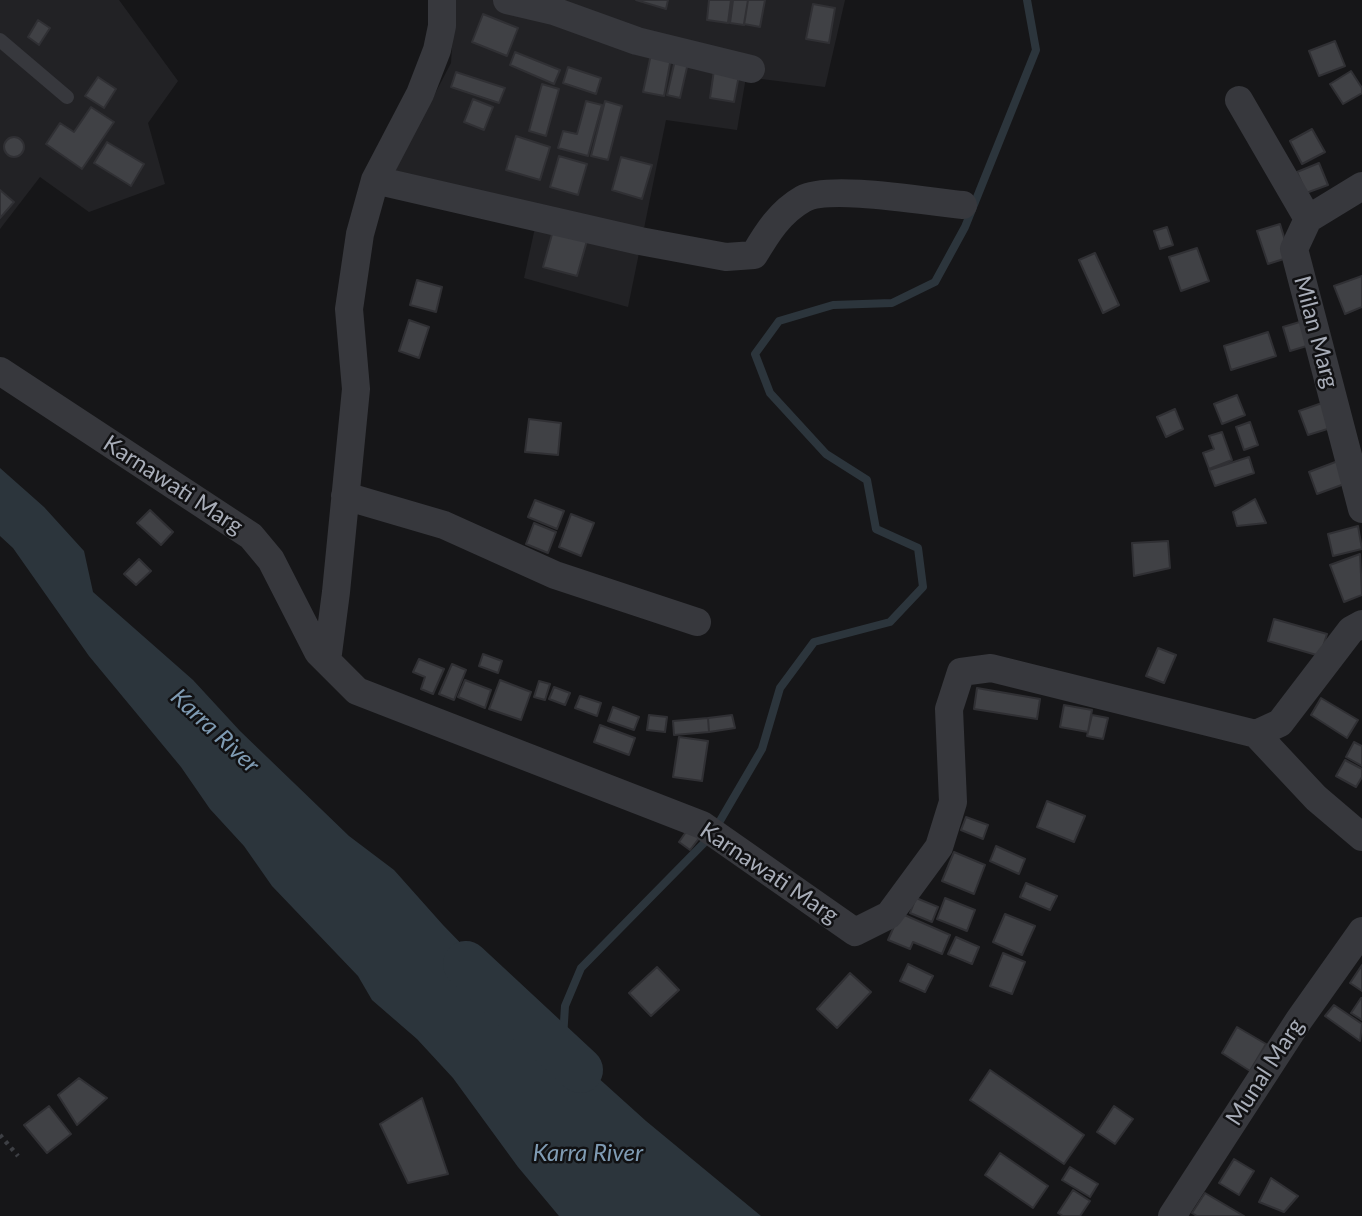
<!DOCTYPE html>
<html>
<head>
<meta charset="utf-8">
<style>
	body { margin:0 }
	canvas { display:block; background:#161618 }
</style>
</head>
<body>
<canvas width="1362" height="1216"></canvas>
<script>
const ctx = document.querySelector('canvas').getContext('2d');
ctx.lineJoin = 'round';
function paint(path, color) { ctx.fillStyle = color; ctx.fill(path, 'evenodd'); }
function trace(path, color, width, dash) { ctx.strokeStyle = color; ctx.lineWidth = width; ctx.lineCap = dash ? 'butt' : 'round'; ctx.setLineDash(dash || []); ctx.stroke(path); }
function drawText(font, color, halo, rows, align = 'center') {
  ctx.font = font + ' Lato,sans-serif'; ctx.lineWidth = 5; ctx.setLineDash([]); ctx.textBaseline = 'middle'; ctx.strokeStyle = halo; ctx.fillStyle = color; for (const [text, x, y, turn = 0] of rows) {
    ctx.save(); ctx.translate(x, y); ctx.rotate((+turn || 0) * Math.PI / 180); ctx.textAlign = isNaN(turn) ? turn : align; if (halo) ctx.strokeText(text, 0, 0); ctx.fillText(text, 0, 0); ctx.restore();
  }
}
const built = new Path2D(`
	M0 0H119L178 81 148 123 165 184 89 212 40 177 0 229Z
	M455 0H845L825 87 746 77 737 130 666 120 628 307 524 278 540 205 393 174 451 63Z`);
const water = new Path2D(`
	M0 468 44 507 84 551 93 592 193 680 240 731 349 836 394 870 443 925 509 993 513 1015 524 1026 545 1030 646 1121 761 1216H559L518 1167 453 1078 417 1039 372 1000 358 976 272 886 244 846 210 809 181 767 89 656 13 548 0 536Z`);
const stream = new Path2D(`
	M717 826 762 749 780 688 814 642 890 622 923 587 918 548 876 529 867 480 826 454 770 393 755 354 779 321 833 305 892 303 935 282 965 227 1036 50 1027 0
	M562 1054 565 1006 581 968 707 840`);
const river = new Path2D(`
	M466 964 580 1070`);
const building = new Path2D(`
	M636 0H668L666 9Z
	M709 0H731L728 23 707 20Z
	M733 0H748L744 25 730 23Z
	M748 0H765L760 27 744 24Z
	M813 4 835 8 829 43 806 39Z
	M483 14 518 28 507 56 472 42Z
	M38 20 50 28 39 45 28 37Z
	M1335 41 1345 66 1319 76 1309 51Z
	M515 52 560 70 554 84 510 65Z
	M651 54 671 58 664 96 643 92Z
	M675 60 688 63 680 98 667 95Z
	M568 67 601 78 596 94 563 83Z
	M714 70 739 75 734 102 710 98Z
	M1351 71 1362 88V93L1343 104 1330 84Z
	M456 72 505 88 499 103 451 87Z
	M98 77 116 89 104 108 85 96Z
	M542 84 559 89 546 136 529 131Z
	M473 99 493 107 484 130 464 122Z
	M586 101 602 105 588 156 558 148 563 131 577 134Z
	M605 101 622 106 608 160 591 156Z
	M91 107 114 122 82 169 46 144 60 123 74 132Z
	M1312 129 1325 152 1302 164 1290 141Z
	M516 136 550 147 540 180 506 170Z
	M4 147a10 10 0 1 1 20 0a10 10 0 1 1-20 0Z
	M107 142 144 164 131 186 94 163Z
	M559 156 587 164 578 195 550 187Z
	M621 157 652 165 642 199 612 190Z
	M1319 163 1328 185 1306 193 1297 172Z
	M0 190 14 202 0 218Z
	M1280 224 1290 257 1268 264 1257 231Z
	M554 227 588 237 577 276 543 267Z
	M1167 227 1173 245 1160 249 1154 231Z
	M1197 248 1209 281 1181 291 1169 257Z
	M1095 253 1119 305 1103 313 1079 260Z
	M1362 276V307L1345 314 1334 286Z
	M417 280 442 287 436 312 410 305Z
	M409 320 429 327 419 358 399 351Z
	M1303 321 1310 345 1290 351 1283 327Z
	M1268 332 1276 356 1231 370 1224 346Z
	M1237 395 1245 415 1222 424 1214 404Z
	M1325 402 1334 427 1308 435 1299 411Z
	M1175 409 1183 429 1166 437 1157 417Z
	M529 419 561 423 558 455 525 452Z
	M1250 422 1258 445 1244 450 1236 427Z
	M1222 432 1232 460 1209 469 1203 453 1214 449 1209 436Z
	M1249 457 1254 473 1215 486 1209 470Z
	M1338 461 1347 483 1317 494 1309 472Z
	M1255 499 1266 523 1237 526 1233 512Z
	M535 500 564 511 557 529 528 517Z
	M150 510 173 532 161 545 137 523Z
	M571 514 594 523 581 556 559 547Z
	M534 523 556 532 548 553 526 544Z
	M1358 526 1362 549 1333 556 1328 534Z
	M1168 541 1170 568 1134 576 1132 543Z
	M1360 554 1362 595 1344 602 1330 565Z
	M139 559 151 571 136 585 124 574Z
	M1274 619 1327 634 1320 656 1268 641Z
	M1158 648 1176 655 1164 683 1146 676Z
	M483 654 502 661 498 673 479 666Z
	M419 659 444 669 433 694 421 689 425 677 413 672Z
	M452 664 466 670 454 700 439 694Z
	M465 680 491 690 485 708 458 697Z
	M500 680 531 692 521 720 489 709Z
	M539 681 550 684 545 700 534 697Z
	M554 687 570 693 565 705 549 699Z
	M977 688 1040 699 1037 719 974 709Z
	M580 696 601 703 597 716 575 708Z
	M1321 698 1358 720 1347 738 1311 715Z
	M1064 705 1092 710 1088 732 1060 727Z
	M613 707 639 717 634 730 608 721Z
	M649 715 667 717 665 732 647 730Z
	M732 715 735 728 709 732 708 718Z
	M1092 715 1108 718 1103 739 1087 736Z
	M708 718 709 732 674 735 673 721Z
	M600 725 635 738 629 755 594 742Z
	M679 737 708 741 702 781 673 777Z
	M1354 742 1362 746V766L1346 757Z
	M1345 760 1362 769V777L1356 787 1336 776Z
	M1047 801 1085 816 1074 842 1037 827Z
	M966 817 988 825 983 839 961 830Z
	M688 829 700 837 690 850 679 842Z
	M996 846 1025 859 1019 874 990 861Z
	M954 852 985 865 974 894 942 881Z
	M1026 883 1057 896 1050 910 1020 897Z
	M916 898 938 907 932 922 910 913Z
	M945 898 975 910 967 931 937 919Z
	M900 913 950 935 942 954 913 942 910 949 888 940Z
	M1005 914 1035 926 1022 955 993 942Z
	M956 937 979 947 972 964 948 954Z
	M1003 953 1025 962 1012 994 990 986Z
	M908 964 933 976 925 992 900 981Z
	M1362 965V991L1350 983Z
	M657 967 679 990 651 1016 629 993Z
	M850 973 871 992 837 1028 817 1009Z
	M1361 998H1362V1020L1351 1013Z
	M1334 1005 1362 1024 1360 1041 1325 1016Z
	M1237 1027 1266 1044 1250 1071 1222 1053Z
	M990 1070 1084 1135 1064 1164 970 1100Z
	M79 1078 107 1098 77 1125 58 1095Z
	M422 1098 448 1174 408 1183 380 1124Z
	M49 1106 71 1134 47 1153 24 1125Z
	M1114 1106 1133 1119 1115 1144 1097 1132Z
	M1000 1153 1048 1186 1033 1208 985 1175Z
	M1234 1159 1254 1171 1239 1195 1219 1183Z
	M1070 1167 1098 1184 1090 1197 1062 1180Z
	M1271 1178 1298 1196 1284 1212 1259 1202Z
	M1073 1190 1090 1201 1080 1216H1063L1058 1213Z
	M1205 1193 1244 1216H1197L1192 1213Z`);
const path = new Path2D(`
	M0 1135 18 1156`);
const lane = new Path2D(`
	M0 40 67 97`);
const street = new Path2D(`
	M507 0 554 11 637 41 751 69
	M1239 100 1308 219
	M375 180 640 241 726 257 754 255C767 233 780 212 803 199 829 184 930 202 963 205
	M1362 186 1308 219 1294 249 1362 509
	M0 371 251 536 271 560 318 652 357 691 702 825 855 932 889 915 939 847 953 802 949 709 961 672 991 668 1256 734 1316 798 1362 837
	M345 496 444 525 555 575 697 622
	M327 661 336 592 356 389 349 309 360 234 375 180 420 94 437 50 442 26V0
	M1256 734 1280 723 1351 630 1362 624
	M1172 1216 1299 1020 1362 931`);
const streetNames = [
	["Milan Marg",1316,332,75],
	["Karnawati Marg",173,485,33],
	["Karnawati Marg",769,873,34],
	["Munal Marg",1265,1072,-57]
];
const waterNames = [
	["Karra River",215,731,43],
	["Karra River",588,1153]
];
paint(built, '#222225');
paint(water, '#2c353c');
trace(stream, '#2c353c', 8);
trace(river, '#2c353c', 46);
paint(building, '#404145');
trace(building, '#303034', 2);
trace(path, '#3d3f44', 4.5, [3.5, 5]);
trace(lane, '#37383d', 14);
trace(street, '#37383d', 28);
drawText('23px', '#a8adb8', '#111113', streetNames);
drawText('italic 24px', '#7f9bb3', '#111113', waterNames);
</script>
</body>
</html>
